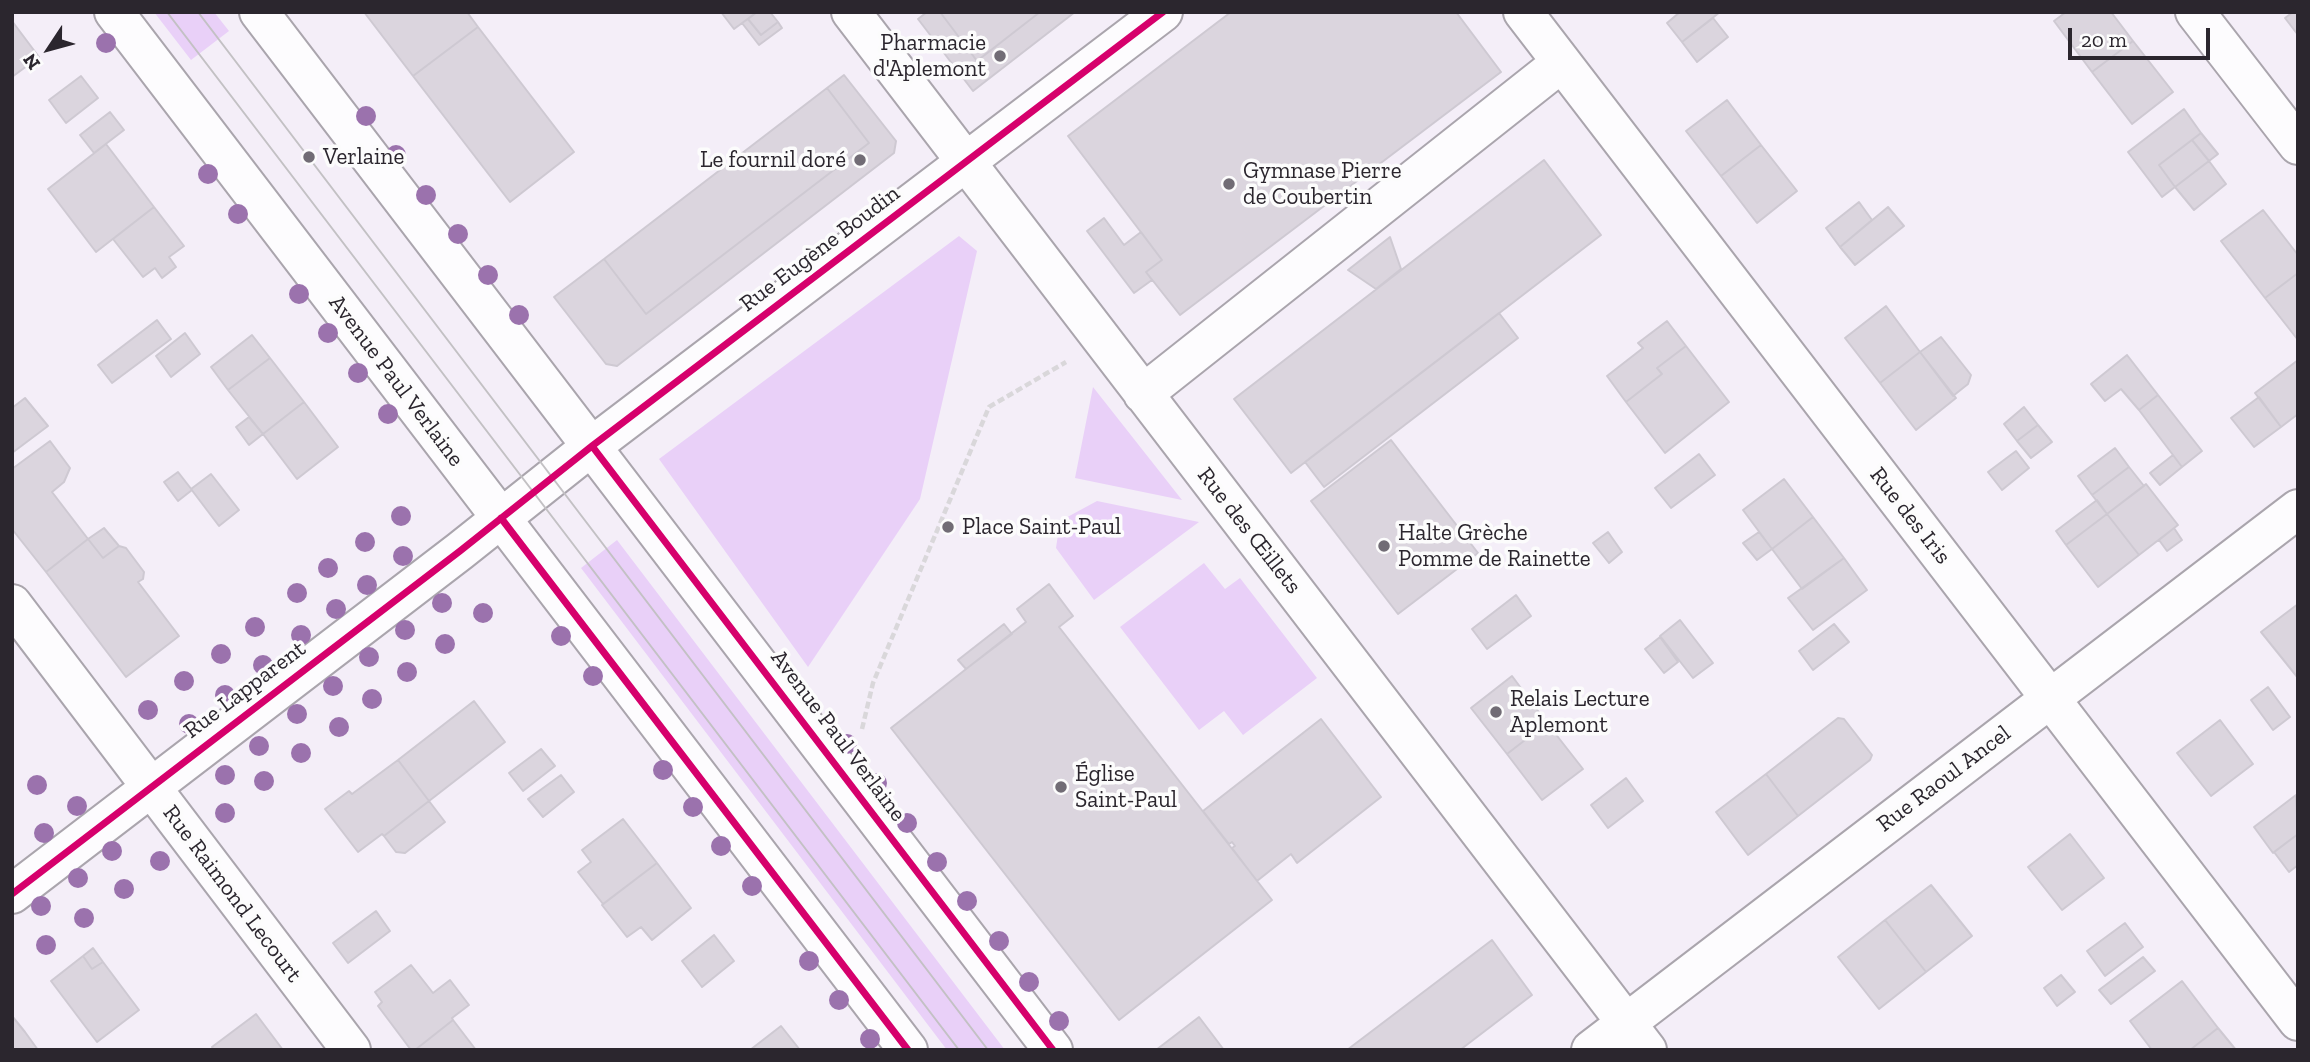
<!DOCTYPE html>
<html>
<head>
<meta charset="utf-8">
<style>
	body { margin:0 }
	#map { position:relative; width:2310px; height:1062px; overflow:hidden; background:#f4eef8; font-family:"Zilla Slab",serif }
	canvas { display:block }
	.frame { position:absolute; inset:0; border:14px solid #2b262e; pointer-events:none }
	.north { position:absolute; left:14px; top:14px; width:70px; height:70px; -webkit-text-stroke:5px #fcfcfc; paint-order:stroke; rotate:234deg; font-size:19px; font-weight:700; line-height:28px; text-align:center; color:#2b262e }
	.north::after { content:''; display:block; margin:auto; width:24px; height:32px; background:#2b262e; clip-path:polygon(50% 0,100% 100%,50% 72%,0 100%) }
	.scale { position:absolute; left:2068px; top:28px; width:142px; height:32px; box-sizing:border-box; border:4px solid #2b262e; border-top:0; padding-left:9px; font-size:21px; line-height:24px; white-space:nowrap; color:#2b262e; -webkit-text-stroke:5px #fcfcfc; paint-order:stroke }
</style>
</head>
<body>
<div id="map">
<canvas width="2310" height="1062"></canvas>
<div class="frame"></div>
<div class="north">N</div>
<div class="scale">20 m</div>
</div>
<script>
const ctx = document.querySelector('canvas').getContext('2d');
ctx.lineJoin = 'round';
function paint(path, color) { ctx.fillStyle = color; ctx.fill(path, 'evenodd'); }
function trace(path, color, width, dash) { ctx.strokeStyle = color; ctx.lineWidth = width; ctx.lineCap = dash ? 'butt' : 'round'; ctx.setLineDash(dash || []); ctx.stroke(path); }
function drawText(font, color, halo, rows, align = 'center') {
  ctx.font = font + ' "Zilla Slab",serif'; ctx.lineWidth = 7; ctx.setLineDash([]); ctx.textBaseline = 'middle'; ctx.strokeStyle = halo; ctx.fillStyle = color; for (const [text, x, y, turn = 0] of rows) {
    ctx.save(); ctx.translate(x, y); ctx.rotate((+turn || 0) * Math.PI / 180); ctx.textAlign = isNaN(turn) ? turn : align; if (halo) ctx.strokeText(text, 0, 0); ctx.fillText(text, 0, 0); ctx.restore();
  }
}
const green = new Path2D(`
	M154 12H214L229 31 191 60Z
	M959 236 977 251 920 499 808 667 659 459Z
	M1093 387 1182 500 1075 478Z
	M1097 501 1199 522 1094 600 1056 548 1060 521Z
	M617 540 1005 1050H947L581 568Z
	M1204 563 1225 589 1240 578 1317 678 1243 735 1224 711 1199 730 1120 627Z`);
const building = new Path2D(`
	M364 12H467L478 27 413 76Z
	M721 12H757L734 29Z
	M757 12H770L778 22 761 35 748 19Z
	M927 12H940L977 61 1040 12H1075L973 91 918 19Z
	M940 12H1040L977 61Z
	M1231 12H1456L1501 72 1180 315 1146 272 1162 260 1068 136Z
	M1680 12H1720L1682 42 1667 23Z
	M2066 12H2111L2133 41 2092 72 2054 21Z
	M2293 12H2298V35L2285 18Z
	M1713 18 1728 37 1697 62 1682 42Z
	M748 19 761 35 778 22 782 28 759 45 742 23Z
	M12 21 39 57 12 77Z
	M478 27 574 152 510 202 413 76Z
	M2133 41 2173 92 2132 124 2092 72Z
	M844 75 896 141 894 153 617 366 606 364 554 297 604 259 646 314 869 143 827 88Z
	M81 76 98 98 66 123 49 100Z
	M827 88 869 143 646 314 604 259Z
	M1727 100 1761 145 1721 176 1686 131Z
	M2184 109 2201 133 2159 165 2175 187 2162 197 2128 152Z
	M110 112 124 130 94 153 80 135Z
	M2201 133 2218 154 2209 161 2192 140Z
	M2192 140 2209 161 2175 187 2159 165Z
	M106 144 154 207 96 252 48 189Z
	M1761 145 1797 191 1757 223 1721 176Z
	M1544 160 1601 235 1291 473 1234 399Z
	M2209 161 2226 184 2194 210 2175 187Z
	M1859 202 1872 220 1840 247 1826 228Z
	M154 207 184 246 169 257 176 267 162 278 155 268 143 277 113 239Z
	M1888 207 1904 226 1855 265 1840 247Z
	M2263 210 2298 255V273L2265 298 2221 241Z
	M1104 218 1124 245 1141 232 1162 260 1146 272 1152 280 1134 293 1087 231Z
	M1390 237 1401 269 1376 289 1348 270Z
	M2298 273V340L2265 298Z
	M1886 306 1920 352 1880 383 1845 338Z
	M1499 313 1518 338 1324 487 1305 462Z
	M157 320 171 339 112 383 98 365Z
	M1667 321 1686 346 1657 368 1662 374 1626 402 1607 376 1643 348 1638 343Z
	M185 333 200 354 171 377 156 356Z
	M252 335 270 358 228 390 211 367Z
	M1941 337 1971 375 1968 384 1953 396 1920 352Z
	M1686 346 1729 402 1665 453 1626 402 1662 374 1657 368Z
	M1920 352 1956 398 1916 430 1880 383Z
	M2127 355 2158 395 2139 410 2121 389 2105 401 2091 384Z
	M270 358 304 402 263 434 228 390Z
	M2298 360V414L2281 427 2255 393Z
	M2158 395 2202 451 2182 467 2139 410Z
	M2259 397 2281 427 2254 447 2231 418Z
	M25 398 48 426 12 453V408Z
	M304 402 338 447 297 479 263 434Z
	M2024 407 2038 425 2017 441 2004 424Z
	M249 417 263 434 249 445 236 427Z
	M2038 425 2052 442 2031 458 2017 441Z
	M1391 440 1478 553 1398 614 1311 501Z
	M50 441 70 468 64 482 52 492 88 539 46 572 12 529V469Z
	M2115 448 2129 467 2092 495 2078 476Z
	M2016 451 2029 468 2002 490 1988 472Z
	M1699 454 1715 475 1671 508 1655 488Z
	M2173 455 2182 467 2160 485 2150 473Z
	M2129 467 2144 486 2107 514 2092 495Z
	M178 472 192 490 178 501 164 482Z
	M211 474 239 510 219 526 191 489Z
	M1784 479 1813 517 1772 549 1743 510Z
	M2146 484 2178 525 2139 555 2107 514Z
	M2097 500 2107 514 2066 545 2056 531Z
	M2107 514 2139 555 2098 587 2066 545Z
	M1813 517 1844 558 1802 589 1772 549Z
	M104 528 119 546 103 558 88 539Z
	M2174 528 2182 540 2167 551 2159 540Z
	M1608 532 1622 552 1609 563 1593 543Z
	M1759 532 1772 549 1757 560 1743 543Z
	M88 539 103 558 119 546 126 548 144 572 143 579 138 582 179 636 126 677 46 572Z
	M1844 558 1867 590 1813 630 1788 598Z
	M1049 584 1073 616 1059 627 1272 900 1119 1020 891 728 1026 622 1017 609Z
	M1516 595 1531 616 1487 649 1472 629Z
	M2298 604V678L2261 632Z
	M1680 620 1713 663 1693 678 1660 636Z
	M1004 624 1012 634 966 669 958 660Z
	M1834 624 1849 642 1813 670 1799 651Z
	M1660 637 1678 662 1664 673 1645 649Z
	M1512 676 1547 723 1507 754 1471 708Z
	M2268 687 2290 717 2273 730 2251 700Z
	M474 701 505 742 429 801 398 760Z
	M1838 718 1844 719 1872 755 1870 760 1798 816 1766 774Z
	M1321 719 1381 797 1297 863 1291 854 1257 881 1232 848 1235 846 1232 842 1229 844 1203 811Z
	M2220 720 2253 764 2211 796 2177 753Z
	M1547 723 1583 769 1542 800 1507 754Z
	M541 749 555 766 523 791 509 773Z
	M398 760 429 801 384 836 382 834 358 852 325 809 349 791 352 794Z
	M1766 774 1798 816 1748 855 1716 812Z
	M561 775 574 792 543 817 528 799Z
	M1626 778 1643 801 1608 828 1591 805Z
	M2296 795 2298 834 2273 853 2254 827Z
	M429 801 445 822 405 853 396 852 384 836Z
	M623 819 657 863 603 904 578 872 591 862 582 850Z
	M2070 834 2104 878 2062 910 2028 867Z
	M2298 834V865L2289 872 2274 852Z
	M657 863 691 908 652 940 641 927 627 937 602 905Z
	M1931 885 1972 936 1926 972 1885 920Z
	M376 911 390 931 348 963 333 943Z
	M1885 920 1926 972 1879 1009 1838 957Z
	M2125 923 2143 947 2105 976 2087 951Z
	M714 935 734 961 702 987 682 961Z
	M1492 940 1532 995 1460 1050H1347Z
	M93 948 103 962 92 969 83 956Z
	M83 956 92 969 103 962 139 1010 97 1042 51 981Z
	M2143 957 2155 971 2111 1004 2099 990Z
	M411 965 433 993 450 980 469 1005 452 1018 453 1020 415 1050H411L378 1006 382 1002 375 992Z
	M2061 975 2075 992 2057 1006 2044 988Z
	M2182 981 2218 1028 2190 1050H2152L2130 1021Z
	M256 1014 283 1050H214L212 1047Z
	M12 1016 25 1032 38 1050H12Z
	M1199 1017 1224 1050H1156Z
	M453 1020 476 1050H415Z
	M781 1026 800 1050H750Z
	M2218 1028 2236 1050H2190Z`);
const path = new Path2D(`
	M862 729 873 683 989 407 1066 362`);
const minor = new Path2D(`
	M114 12 908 1050
	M259 12 1053 1050
	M851 12 1647 1050
	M1523 12 2298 1021
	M2195 12 2298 145
	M1143 394 1561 63
	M12 604 351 1050
	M12 894 460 551 592 446 1163 12
	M1591 1050 2298 509`);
const tram = new Path2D(`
	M167 12 959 1050
	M198 12 988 1050`);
const cycleway = new Path2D(`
	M592 446 1053 1050
	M501 518 908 1050
	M12 894 460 551 592 446 1163 12`);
const trees = [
	[106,43],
	[366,116],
	[396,155],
	[208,174],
	[426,195],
	[238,214],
	[458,234],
	[488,275],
	[299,294],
	[519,315],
	[328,333],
	[358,373],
	[388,414],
	[401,516],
	[365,542],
	[403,556],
	[328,568],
	[367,585],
	[297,593],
	[442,603],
	[336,609],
	[483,613],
	[255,627],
	[405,630],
	[301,635],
	[561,636],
	[445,644],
	[221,654],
	[369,657],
	[263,665],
	[407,672],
	[593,676],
	[184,681],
	[333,686],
	[225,695],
	[372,699],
	[148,710],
	[297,714],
	[189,724],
	[339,727],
	[847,744],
	[259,746],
	[301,753],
	[663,770],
	[225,775],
	[264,781],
	[877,783],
	[37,785],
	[77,806],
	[693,807],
	[225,813],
	[907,823],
	[44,833],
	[721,846],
	[112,851],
	[160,861],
	[937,862],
	[78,878],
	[752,886],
	[124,889],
	[967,901],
	[41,906],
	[84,918],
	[999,941],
	[46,945],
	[809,961],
	[1029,982],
	[839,1000],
	[1059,1021],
	[870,1039]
];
const markers = [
	[1000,56,7,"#716c75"],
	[309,157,7,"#716c75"],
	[860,160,7,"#716c75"],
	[1229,184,7,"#716c75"],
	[948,527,7,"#716c75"],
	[1384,546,7,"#716c75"],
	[1496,712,7,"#716c75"],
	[1061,787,7,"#716c75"]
];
const poiNames = [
	["Pharmacie",986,43,"right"],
	["d'Aplemont",986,69,"right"],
	["Verlaine",323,157],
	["Le fournil doré",846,160,"right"],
	["Gymnase Pierre",1243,171],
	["de Coubertin",1243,197],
	["Place Saint-Paul",962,527],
	["Halte Grèche",1398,533],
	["Pomme de Rainette",1398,559],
	["Relais Lecture",1510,699],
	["Aplemont",1510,725],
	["Église",1075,774],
	["Saint-Paul",1075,800]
];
const streetNames = [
	["Rue Eugène Boudin",820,249,-37],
	["Avenue Paul Verlaine",396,381,53],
	["Rue des Iris",1910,516,52],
	["Rue des Œillets",1249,531,52],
	["Rue Lapparent",245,690,-37],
	["Avenue Paul Verlaine",838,736,53],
	["Rue Raoul Ancel",1944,779,-37],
	["Rue Raimond Lecourt",232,894,53]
];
paint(green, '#e9d0f8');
paint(building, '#dbd5de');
trace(building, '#cec9d2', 2);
trace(minor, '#aaa5ad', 42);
trace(path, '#d9d7da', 4.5, [7, 3.5]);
trace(minor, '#fdfcfe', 38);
trace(tram, '#c3c1c4', 2);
trace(cycleway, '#d6006c', 7);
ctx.fillStyle = '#9b72ad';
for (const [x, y] of trees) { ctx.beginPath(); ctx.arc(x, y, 10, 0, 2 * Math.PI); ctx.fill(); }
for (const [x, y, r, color] of markers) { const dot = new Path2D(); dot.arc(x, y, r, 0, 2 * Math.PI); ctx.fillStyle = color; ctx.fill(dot); trace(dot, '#fcfcfc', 2.5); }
drawText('23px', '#2b262e', '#fcfcfc', poiNames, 'left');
drawText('23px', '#2b262e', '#fcfcfc', streetNames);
</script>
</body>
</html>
